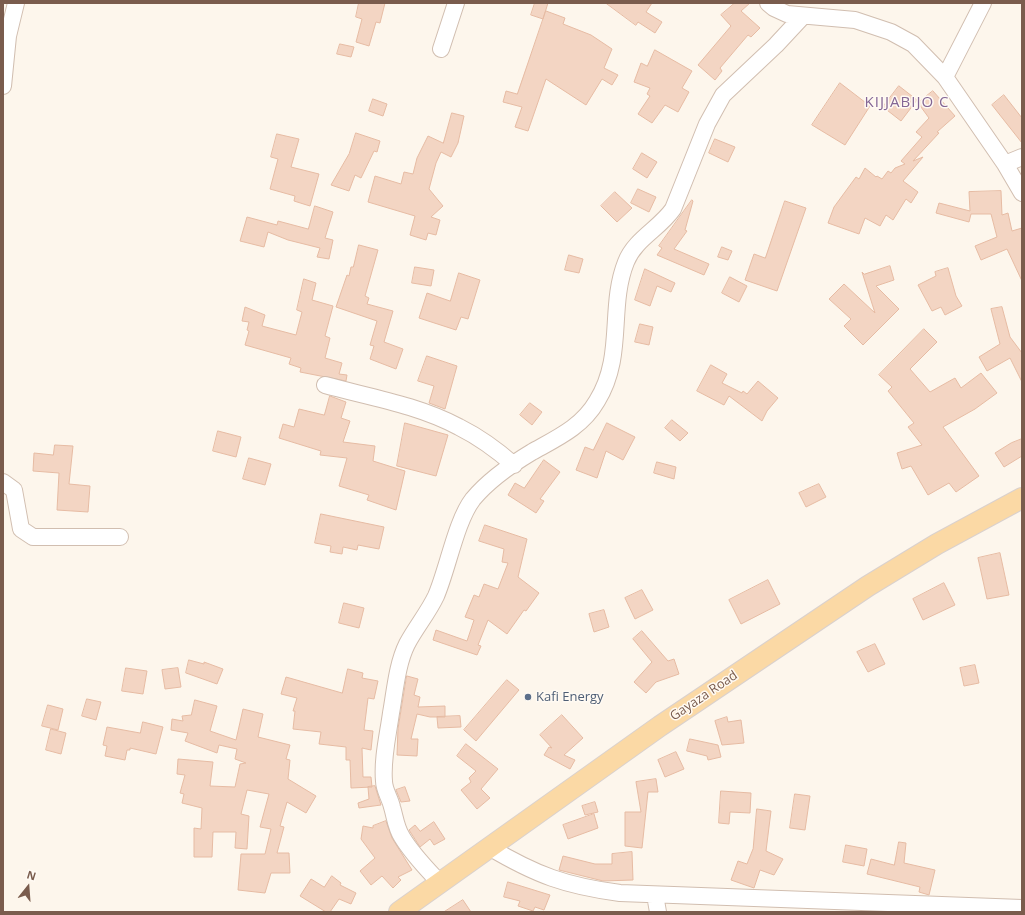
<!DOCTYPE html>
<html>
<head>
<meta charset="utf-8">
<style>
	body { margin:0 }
	#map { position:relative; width:1025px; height:915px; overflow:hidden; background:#fdf6ec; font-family:"Open Sans",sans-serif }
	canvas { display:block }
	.frame { position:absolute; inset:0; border:4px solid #7a5c4d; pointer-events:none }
	.north { position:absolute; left:8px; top:867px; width:40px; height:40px; -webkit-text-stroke:3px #fffaf3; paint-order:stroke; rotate:17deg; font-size:11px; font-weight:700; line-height:16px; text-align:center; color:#7a5c4d }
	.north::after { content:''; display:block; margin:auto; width:14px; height:18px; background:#7a5c4d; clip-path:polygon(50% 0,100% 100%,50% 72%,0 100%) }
</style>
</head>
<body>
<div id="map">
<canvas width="1025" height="915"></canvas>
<div class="frame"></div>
<div class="north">N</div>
</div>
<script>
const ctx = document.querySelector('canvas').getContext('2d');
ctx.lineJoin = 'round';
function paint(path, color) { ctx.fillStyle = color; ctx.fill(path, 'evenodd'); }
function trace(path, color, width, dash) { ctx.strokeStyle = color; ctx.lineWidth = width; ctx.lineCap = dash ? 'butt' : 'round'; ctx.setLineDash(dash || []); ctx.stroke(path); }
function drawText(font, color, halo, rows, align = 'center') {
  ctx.font = font + ' "Open Sans",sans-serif'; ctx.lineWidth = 3; ctx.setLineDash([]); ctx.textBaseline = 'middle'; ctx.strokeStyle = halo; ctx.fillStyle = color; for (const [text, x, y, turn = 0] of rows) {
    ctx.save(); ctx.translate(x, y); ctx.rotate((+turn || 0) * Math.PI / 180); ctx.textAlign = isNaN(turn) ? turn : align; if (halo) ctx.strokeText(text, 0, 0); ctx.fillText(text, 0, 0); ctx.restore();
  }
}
const building = new Path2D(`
	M359 3H385L380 23 376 22 369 46 356 42 362 19 356 17Z
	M535 3H548L543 19 531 15Z
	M606 3H652L646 12 662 22 655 33 638 22 636 25Z
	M735 3H750L741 11 760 28 751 37 748 35 720 68 722 71 715 80 698 65 731 26 721 15Z
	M546 11 565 18 563 24 591 35 612 49 604 68 618 75 612 85 602 79 586 105 546 79 528 131 515 127 522 107 503 102 506 91 517 94Z
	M340 44 354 47 351 57 337 54Z
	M655 50 692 71 682 88 689 92 678 112 665 105 652 123 638 114 650 96 647 94 650 88 634 82 641 63 647 66Z
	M840 83 870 106 845 145 812 125Z
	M899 86 917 100 901 121 883 107Z
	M933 91 955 116 937 132 939 133 913 161 923 157 903 181 918 192 911 203 906 199 893 220 886 215 880 226 865 218 859 234 828 223 834 207 856 177 859 179 865 168 876 177 877 176 882 179 888 171 891 173 895 168 905 164 901 161 922 137 916 132 929 118 918 103Z
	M1004 95 1022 118V143L992 105Z
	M373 99 387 104 383 116 369 111Z
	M452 113 464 116 458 143 451 157 441 152 436 163 429 189 443 206 431 217 440 220 436 235 428 233 426 240 410 235 415 216 368 202 375 176 401 184 404 172 413 174 417 158 428 136 443 143Z
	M356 133 380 141 377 152 374 151 361 178 355 175 349 191 331 185 349 154Z
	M277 134 299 139 291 167 319 174 310 206 294 201 295 196 270 189 278 159 271 157Z
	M715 139 735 147 728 162 709 153Z
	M642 153 657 162 647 178 633 169Z
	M638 189 656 197 649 212 631 203Z
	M1001 191 1002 215 1008 213 1012 231 1022 228V281L1007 249 981 260 975 246 997 237 991 214H971L969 222 936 213 939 203 970 211 969 192Z
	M615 192 632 208 617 222 601 206Z
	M692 200 693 201 685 230 687 231 674 249 709 264 704 275 657 255 662 248 659 246Z
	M785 201 806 208 777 291 745 280 754 254 765 258Z
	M315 206 333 212 325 238 333 240 329 259 317 257 320 248 288 240 268 232 264 247 240 241 247 217 277 225 278 221 308 229Z
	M359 245 378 250 365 296 369 298 367 304 393 311 384 342 403 349 396 369 370 359 374 346 370 345 377 321 336 307 347 275 349 276 351 267H353Z
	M722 247 732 251 728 260 718 257Z
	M569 255 583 259 579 273 565 270Z
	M890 266 894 280 876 286 899 309 863 345 844 326 851 319 829 299 844 284 875 313 862 272 864 274Z
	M415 267 434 270 431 286 412 283Z
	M948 268 956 296 962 306 945 315 941 307 932 311 918 285 936 276 935 272Z
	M645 269 675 283 671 292 657 286 650 306 635 300Z
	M459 273 480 280 468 319 461 317 456 330 419 318 427 293 450 301Z
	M730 277 747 286 739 302 722 293Z
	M304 279 316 283 312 300 333 306 325 336 330 338 325 358 342 363 339 374 347 375 346 381 300 372 301 368 289 364 291 358 245 345 249 331 247 330 249 322 242 321 245 307 265 315 262 326 296 335 302 312 297 310Z
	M1002 307 1010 337 1022 353V382L1010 358 987 371 979 357 1000 344 991 309Z
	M640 324 653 327 649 345 635 342Z
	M924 329 937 342 910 369 930 392 955 378 961 388 981 373 997 393 975 409 943 427 979 476 956 492 949 483 928 495 911 466 902 469 897 453 922 445 908 427 914 423 888 391 892 387 879 375Z
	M427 356 457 366 445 409 429 403 434 386 418 381Z
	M711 365 727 374 722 383 742 393 743 391 747 394 758 381 778 398 767 411 762 421 729 396 724 405 697 391Z
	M330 396 346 402 341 418 350 421 343 442 375 446 373 461 405 471 396 510 367 500 369 495 339 486 347 458 320 455 321 451 279 438 283 424 294 427 299 409 324 415Z
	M530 403 542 412 532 425 520 415Z
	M672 420 688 433 680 441 665 428Z
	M405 423 448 435 436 476 397 466Z
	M607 423 635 437 623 460 606 451 597 478 576 470 585 447 593 450Z
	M218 431 241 437 236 457 213 451Z
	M1022 439V456L1004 467 995 453 1011 443Z
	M55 445 73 446 69 484 90 486 88 512 57 510 59 473 33 471 34 453 53 455Z
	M249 458 271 464 265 485 243 479Z
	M544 460 560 472 540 499 544 501 536 513 508 495 515 483 524 488Z
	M657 462 676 467 674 479 654 473Z
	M819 484 826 497 806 507 799 493Z
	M321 514 384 527 379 549 358 545 357 550 343 547 342 554 330 552 331 546 315 543Z
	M485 525 527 539 518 577 539 593 526 611 524 610 507 634 488 620 478 645 481 646 477 655 433 640 436 630 467 641 474 620 465 617 474 595 479 597 484 584 498 589 508 563 502 562 504 549 479 541Z
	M1000 553 1009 595 987 599 978 558Z
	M768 580 780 604 741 624 729 600Z
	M944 583 955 605 923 620 913 599Z
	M642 590 653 610 635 619 625 598Z
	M344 603 364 608 359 628 339 623Z
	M604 610 609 627 594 632 589 614Z
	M642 631 668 661 674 659 679 674 656 682 646 693 634 682 652 662 633 639Z
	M875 644 885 664 868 672 857 652Z
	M189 660 204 664V662L223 669 217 684 186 673Z
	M975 665 979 683 964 686 960 668Z
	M126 668 147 671 143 694 122 691Z
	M178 668 181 687 165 689 162 670Z
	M348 669 363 673 362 678 378 681 374 699 368 698 364 730 373 731 371 750 362 748 363 777H371L372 787 351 788 350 760H346V747L319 744 321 732 293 729 295 711H293L297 698 281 694 286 677 342 693Z
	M407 676 418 679 414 695 420 697 418 707 445 706V717H430L417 714 411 739H418L417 756 397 755 398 729Z
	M507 680 519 690 476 741 464 730Z
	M87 699 101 702 96 720 82 716Z
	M195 700 217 706 210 731 236 740 243 709 263 714 258 737 290 745 286 759 290 760 288 779 316 796 306 813 287 802 280 826 284 827 277 853H289L290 873H271L265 893 238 890 241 854H265L271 829 260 827 269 794 247 790 241 814 249 816 247 849 235 848 236 832H213L212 857H194V828L201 829 202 808 182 803 184 794 180 793 185 775 177 774 178 759 213 762 210 786 235 787 240 764 246 763 235 759 237 749 219 745 217 753 185 741 188 733 171 730 172 719 183 721 182 716 191 715Z
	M48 705 63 709 58 730 42 726Z
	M562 715 583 738 564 755 575 760 570 769 544 755 549 747 552 748 540 735Z
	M460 716 461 727 438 728 437 717Z
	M727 717 728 722 741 720 744 743 722 745 715 721Z
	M143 722 163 727 156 754 130 748V750H127L125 760 105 756 107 746 103 745 107 727 140 733Z
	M51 729 66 733 61 754 46 750Z
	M690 739 718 745 721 757 708 760 707 756 687 751Z
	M466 744 498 769 481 789 490 798 477 809 461 790 471 782 469 778 476 771 457 756Z
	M676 752 684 769 665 777 658 760Z
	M656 779 658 792H648L642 848 625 846V812H641L636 782Z
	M375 786 381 805 359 808 358 803 369 799 368 787Z
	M405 787 410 801 401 802 396 790Z
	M721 791 751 793 750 813 730 812 729 824 719 823Z
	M795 794 810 796 805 830 790 828Z
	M595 802 598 812 585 815 582 806Z
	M757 809 771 811 766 851 783 859 774 875 760 870 754 888 731 880 738 861 747 864 753 849Z
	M594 814 598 828 568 839 563 825Z
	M386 821 392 838 412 870 398 877 401 880 393 888 382 876 371 885 360 871 375 858 361 839 363 826 373 828V826Z
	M434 822 445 839 434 845 430 839 420 847 409 830 415 825 420 831Z
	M899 842 906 843 904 863 935 870 929 895 919 892 920 887 867 874 871 859 894 865Z
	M846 845 867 849 864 866 843 862Z
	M632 852 633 880 603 881 559 870 563 856 595 864H612V854Z
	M332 876 341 883 340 885 356 893 351 904 339 899 330 912H326L300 896 311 879 324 887Z
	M508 882 550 895 544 910 535 907 533 911 518 906 520 901 504 897Z
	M463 900 471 912H444Z`);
const minor = new Path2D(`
	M768 3 774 8 787 14 855 20 891 32 913 44 945 77
	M983 3 945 77 1005 164 1022 193
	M441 49 456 3
	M3 86 8 36 16 3
	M1005 164 1022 157
	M325 385C369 397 418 405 459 427 479 437 497 450 514 465
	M3 482 14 490 21 529 33 537H120
	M489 847C536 875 566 886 620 893L1022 908
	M440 883C427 869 412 854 402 837 396 828 395 817 392 807 390 798 384 790 384 781 382 759 388 735 391 713 395 691 397 664 407 644 416 627 428 613 436 596 448 568 456 521 473 499 488 481 512 464 532 452 557 438 582 427 597 401 625 356 608 307 626 262 635 239 659 229 673 209L707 124 723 95 776 45 803 16
	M655 895 658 912`);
const major = new Path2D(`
	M399 912 660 726 868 586 937 544 1022 498`);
const markers = [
	[528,697,4,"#5c6f8a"]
];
const streetNames = [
	["Gayaza Road",704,696,-34]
];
const serviceNames = [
	["Kafi Energy",536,697]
];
const quarterNames = [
	["KIJJABIJO C",907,103]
];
paint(building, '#f3d5c3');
trace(building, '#e6bba3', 1);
trace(minor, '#d1beb0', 18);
trace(major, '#dad1cd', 22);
trace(minor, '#fff', 16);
trace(major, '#fbd9a5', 20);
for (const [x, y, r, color] of markers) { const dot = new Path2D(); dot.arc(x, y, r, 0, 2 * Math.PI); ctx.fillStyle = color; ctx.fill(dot); trace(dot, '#fffaf3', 1.5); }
drawText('13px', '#7a5c4d', '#fffaf3', streetNames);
drawText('13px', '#4e5e75', '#fffaf3', serviceNames, 'left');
ctx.letterSpacing = '1px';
drawText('15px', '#846695', '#fffaf3', quarterNames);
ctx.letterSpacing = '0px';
</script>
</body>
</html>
